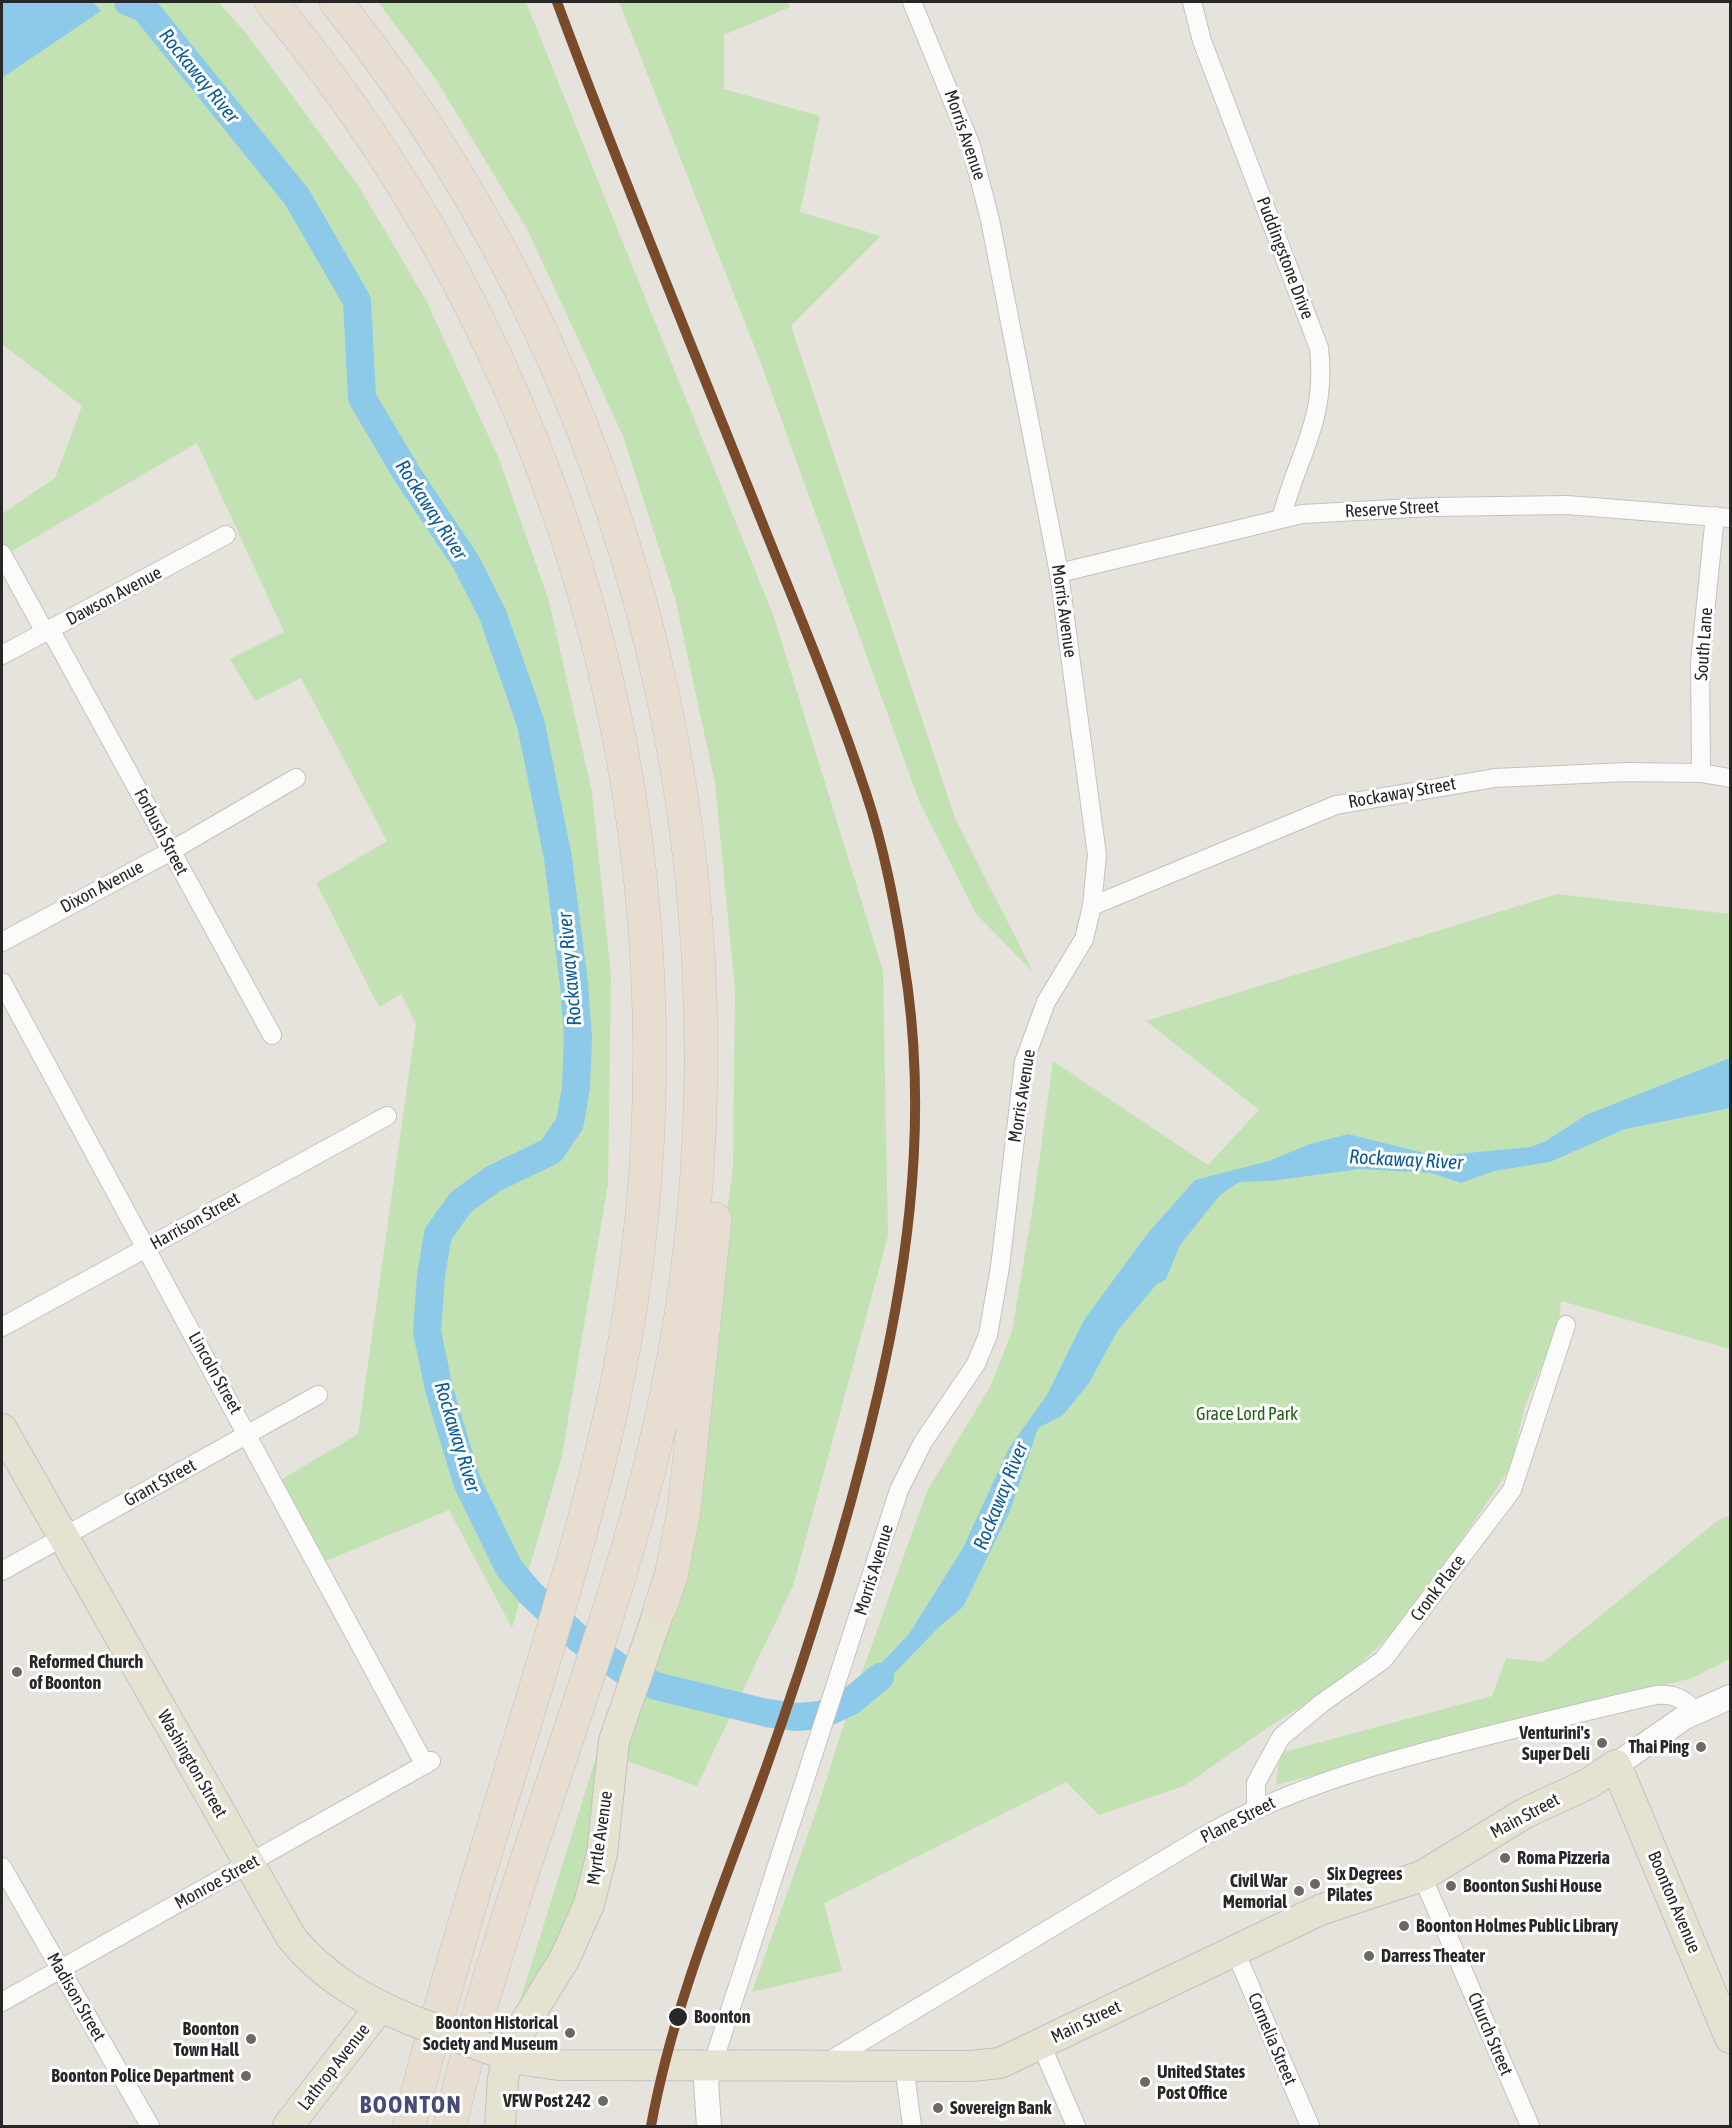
<!DOCTYPE html>
<html>
<head>
<meta charset="utf-8">
<style>
	body { margin:0 }
	#map { position:relative; width:1732px; height:2128px; overflow:hidden; background:#e6e3dc; font-family:"Asap Condensed",sans-serif }
	canvas { display:block }
	.frame { position:absolute; inset:0; border:3px solid #272727; pointer-events:none }
</style>
</head>
<body>
<div id="map">
<canvas width="1732" height="2128"></canvas>
<div class="frame"></div>
</div>
<script>
const ctx = document.querySelector('canvas').getContext('2d');
ctx.lineJoin = 'round';
function paint(path, color) { ctx.fillStyle = color; ctx.fill(path, 'evenodd'); }
function trace(path, color, width, dash) { ctx.strokeStyle = color; ctx.lineWidth = width; ctx.lineCap = dash ? 'butt' : 'round'; ctx.setLineDash(dash || []); ctx.stroke(path); }
function drawText(font, color, halo, rows, align = 'center') {
  ctx.font = font + ' "Asap Condensed",sans-serif'; ctx.lineWidth = 6; ctx.setLineDash([]); ctx.textBaseline = 'middle'; ctx.strokeStyle = halo; ctx.fillStyle = color; for (const [text, x, y, turn = 0] of rows) {
    ctx.save(); ctx.translate(x, y); ctx.rotate((+turn || 0) * Math.PI / 180); ctx.textAlign = isNaN(turn) ? turn : align; if (halo) ctx.strokeText(text, 0, 0); ctx.fillText(text, 0, 0); ctx.restore();
  }
}
const green = new Path2D(`
	M93 2H218L246 33 358 185 426 300 499 459 549 601 592 792 611 975 608 1184 562 1456 512 1628 449 1510 314 1566 272 1485 358 1434 416 1024 401 994 379 1007 316 883 387 841 301 678 255 701 230 659 284 632 197 443 2 557V514L55 478 82 406 2 344V78L100 11Z
	M378 2H526L774 617 883 971 888 1236 793 1586 697 1786 610 1755 584 1911 514 2020 681 1485 709 1359 733 1165 735 990 715 783 675 598 623 436 527 229 435 78Z
	M619 2H788L790 7 724 35V89L820 116 800 212 881 236 791 326 955 818 1033 972 976 914 919 801 762 366Z
	M1557 894 1730 914V1349L1561 1301 1559 1323 1524 1409 1511 1467 1408 1619 1338 1684 1270 1726 1184 1786 1099 1815 1066 1782 824 1903 842 1971 752 1992 818 1806 847 1714 927 1491 991 1385 1012 1331 1033 1205 1053 1061 1208 1165 1259 1110 1146 1021Z
	M1730 1516V1659L1692 1678 1642 1691 1276 1785 1280 1753 1492 1696 1506 1658 1543 1662 1721 1518Z`);
const water = new Path2D(`
	M2 2H93L101 11 2 78Z
	M1730 1058V1108L1625 1129 1550 1162 1494 1171 1461 1183 1431 1173 1360 1169 1271 1181 1239 1182 1220 1195 1180 1245 1166 1279 1156 1285 1118 1330 1089 1383 1063 1415 1038 1428 1010 1511 963 1607 939 1627 883 1685 847 1714 858 1681 878 1667 909 1634 963 1548 1009 1448 1047 1395 1084 1320 1148 1233 1195 1180 1269 1161 1310 1144 1348 1134 1436 1156 1531 1147 1546 1141 1586 1115Z`);
const river = new Path2D(`
	M128 2 144 8 297 197 357 301 362 398 407 474 466 562 493 615 531 724 558 858 574 984 578 1038 576 1087 570 1123 551 1151 493 1179 461 1202 438 1234 431 1276 427 1332 439 1389 467 1482 509 1568 530 1593 579 1639 629 1674 656 1686 767 1713 797 1717 821 1715 851 1701 880 1677`);
const minor = new Path2D(`
	M1192 2 1202 41 1319 348C1327 421 1298 453 1281 519
	M2 554 45 632
	M1059 573 1302 514 1432 507 1567 505 1730 518
	M50 629 272 1035
	M2 655 226 535
	M1701 773 1700 662 1715 516
	M1092 906 1336 805 1495 778 1627 772 1701 773 1730 778
	M2 942 171 851 296 778
	M2 982 425 1765
	M2 1327 387 1116
	M2 1571 318 1395
	M1256 1808V1783L1281 1737 1322 1703 1383 1660 1512 1490 1566 1325
	M2 1867 150 2126
	M1422 1876 1530 2126
	M1235 1951 1310 2126
	M2 2002 431 1761
	M1041 2044 1076 2126
	M826 2063 1204 1836C1288 1788 1380 1763 1474 1739 1534 1724 1595 1709 1656 1695 1674 1694 1684 1698 1695 1712
	M904 2065 912 2126
	M712 2066 899 1490 923 1442 976 1364 988 1335 1000 1267 1024 1062 1046 1002 1084 939 1092 906 1097 855 1059 573 990 220 971 146 912 2`);
const tertiary = new Path2D(`
	M1616 1765 1685 1717 1730 1697
	M709 2126 706 2081 712 2066`);
const primary = new Path2D(`
	M2 1429 291 1937C323 1977 365 2001 411 2020
	M495 2051 524 2060 559 2065 971 2066 1000 2063 1320 1910 1422 1876 1525 1813 1588 1784 1616 1765 1730 2038
	M288 2126 380 2007
	M500 2126 503 2079 508 2056 521 2029 565 1958 589 1904 602 1854 614 1741 660 1608`);
const motorway = new Path2D(`
	M271 2C591 386 716 899 616 1388 598 1476 572 1563 547 1650 500 1808 449 1966 409 2126
	M336 2C660 404 777 958 652 1458 596 1684 502 1899 450 2126
	M660 1608 671 1576 684 1510 715 1219`);
const primaryBridge = new Path2D(`
	M411 2020 495 2051`);
const rail1 = new Path2D(`
	M557 2C623 180 696 356 766 532 801 619 837 705 866 793 887 856 899 925 908 990 927 1136 906 1281 871 1423 844 1536 806 1655 767 1765 724 1886 674 2000 651 2126`);
const markers = [
	[17,1672,6,"#6a6966"],
	[1602,1743,6,"#6a6966"],
	[1701,1747,6,"#6a6966"],
	[1505,1858,6,"#6a6966"],
	[1315,1884,6,"#6a6966"],
	[1451,1886,6,"#6a6966"],
	[1299,1891,6,"#6a6966"],
	[1404,1926,6,"#6a6966"],
	[1369,1956,6,"#6a6966"],
	[678,2017,10,"#272727"],
	[570,2033,6,"#6a6966"],
	[251,2039,6,"#6a6966"],
	[246,2076,6,"#6a6966"],
	[1145,2082,6,"#6a6966"],
	[603,2101,6,"#6a6966"],
	[938,2108,6,"#6a6966"]
];
const streetNames = [
	["Morris Avenue",965,135,71],
	["Puddingstone Drive",1285,258,69],
	["Reserve Street",1392,509,-3],
	["Dawson Avenue",114,596,-28],
	["Morris Avenue",1064,611,82],
	["South Lane",1704,644,-86],
	["Rockaway Street",1402,793,-10],
	["Forbush Street",161,832,62],
	["Dixon Avenue",102,887,-28],
	["Morris Avenue",1022,1096,-81],
	["Harrison Street",195,1221,-29],
	["Lincoln Street",215,1373,61],
	["Grant Street",160,1483,-29],
	["Morris Avenue",874,1570,-73],
	["Cronk Place",1438,1588,-53],
	["Washington Street",192,1764,60],
	["Main Street",1525,1816,-28],
	["Plane Street",1238,1820,-27],
	["Myrtle Avenue",600,1838,-82],
	["Monroe Street",217,1882,-29],
	["Boonton Avenue",1674,1902,67],
	["Madison Street",76,1997,60],
	["Main Street",1086,2022,-26],
	["Church Street",1490,2034,67],
	["Cornelia Street",1272,2039,67],
	["Lathrop Avenue",334,2067,-52]
];
const parkNames = [
	["Grace Lord Park",1247,1414]
];
const poiNames = [
	["Reformed Church",29,1662],
	["of Boonton",29,1683],
	["Venturini's",1590,1733,"right"],
	["Super Deli",1590,1754,"right"],
	["Thai Ping",1689,1747,"right"],
	["Roma Pizzeria",1517,1858],
	["Six Degrees",1327,1874],
	["Pilates",1327,1895],
	["Civil War",1287,1881,"right"],
	["Memorial",1287,1902,"right"],
	["Boonton Sushi House",1463,1886],
	["Boonton Holmes Public Library",1416,1926],
	["Darress Theater",1381,1956],
	["Boonton Historical",558,2023,"right"],
	["Society and Museum",558,2044,"right"],
	["Boonton",239,2029,"right"],
	["Town Hall",239,2050,"right"],
	["United States",1157,2072],
	["Post Office",1157,2093],
	["Boonton Police Department",234,2076,"right"],
	["VFW Post 242",591,2101,"right"],
	["Sovereign Bank",950,2108]
];
const stopNames = [
	["Boonton",694,2017]
];
const waterNames = [
	["Rockaway River",199,76,51],
	["Rockaway River",431,510,57],
	["Rockaway River",570,969,-95],
	["Rockaway River",1406,1160,3],
	["Rockaway River",457,1437,73],
	["Rockaway River",1001,1496,-68]
];
const districtNames = [
	["BOONTON",411,2105]
];
paint(green, '#c3e2b3');
paint(water, '#8dcae9');
trace(river, '#8dcae9', 28);
trace(minor, '#c3c2c2', 20);
trace(tertiary, '#c3c2c2', 26);
trace(primary, '#c3c1bf', 32);
trace(motorway, '#c3c1bf', 34);
trace(minor, '#fbfbfa', 18);
trace(tertiary, '#fbfbfa', 24);
trace(primary, '#e6e2d1', 30);
trace(motorway, '#e8ddd1', 33);
trace(primaryBridge, '#c3c1bf', 32, []);
trace(primaryBridge, '#e6e2d1', 30);
trace(rail1, '#7a4b2a', 10);
for (const [x, y, r, color] of markers) { const dot = new Path2D(); dot.arc(x, y, r, 0, 2 * Math.PI); ctx.fillStyle = color; ctx.fill(dot); trace(dot, '#fff', 2); }
drawText('18px', '#272727', '#fff', streetNames);
drawText('18px', '#216318', '#fff', parkNames);
drawText('bold 18px', '#272727', '#fff', poiNames, 'left');
drawText('bold 18px', '#272727', '#fff', stopNames, 'left');
drawText('italic 20px', '#0b5b97', '#fff', waterNames);
ctx.letterSpacing = '1.5px';
drawText('bold 24px', '#474c77', '#fff', districtNames);
ctx.letterSpacing = '0px';
</script>
</body>
</html>
